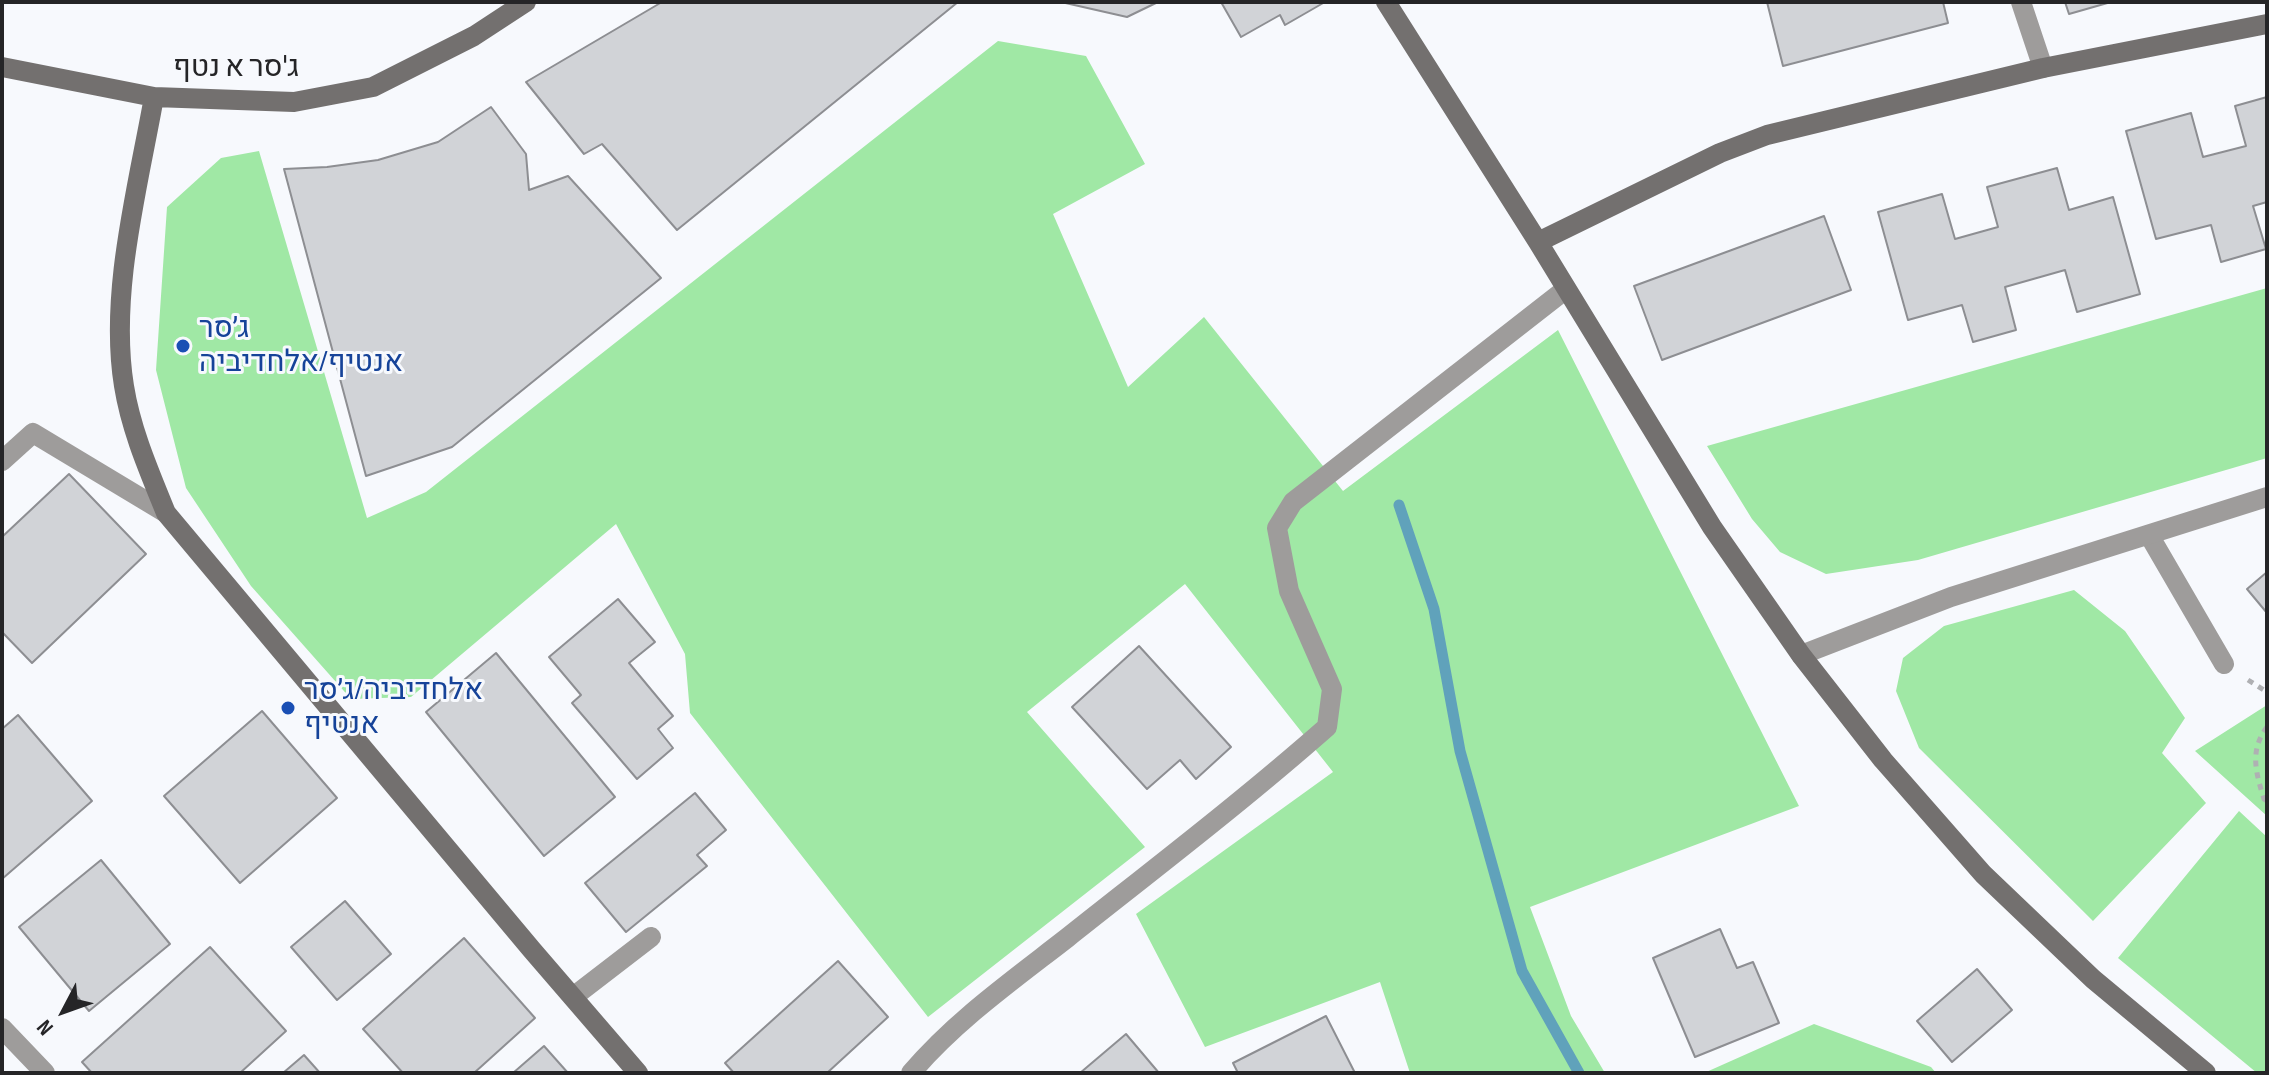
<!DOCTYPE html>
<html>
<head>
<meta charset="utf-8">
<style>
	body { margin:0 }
	#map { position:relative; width:2269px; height:1075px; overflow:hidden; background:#f7f9fd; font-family:"Sofia Sans Condensed",sans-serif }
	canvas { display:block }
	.frame { position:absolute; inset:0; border:4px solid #252527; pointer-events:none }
	.north { position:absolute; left:24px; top:971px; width:80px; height:80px; -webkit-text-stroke:6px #f7f9fd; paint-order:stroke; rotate:229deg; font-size:22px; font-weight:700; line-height:32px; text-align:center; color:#252527 }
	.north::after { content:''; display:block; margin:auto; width:28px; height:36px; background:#252527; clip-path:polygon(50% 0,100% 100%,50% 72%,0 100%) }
</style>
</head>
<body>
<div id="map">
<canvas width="2269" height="1075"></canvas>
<div class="frame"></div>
<div class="north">N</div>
</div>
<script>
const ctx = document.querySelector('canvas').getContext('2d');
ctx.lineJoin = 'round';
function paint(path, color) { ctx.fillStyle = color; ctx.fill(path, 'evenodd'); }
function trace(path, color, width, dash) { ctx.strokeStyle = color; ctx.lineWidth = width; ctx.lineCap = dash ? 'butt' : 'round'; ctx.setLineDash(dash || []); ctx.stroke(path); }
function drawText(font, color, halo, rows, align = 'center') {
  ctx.font = font + ' "Sofia Sans Condensed",Heebo,sans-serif'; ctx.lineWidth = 6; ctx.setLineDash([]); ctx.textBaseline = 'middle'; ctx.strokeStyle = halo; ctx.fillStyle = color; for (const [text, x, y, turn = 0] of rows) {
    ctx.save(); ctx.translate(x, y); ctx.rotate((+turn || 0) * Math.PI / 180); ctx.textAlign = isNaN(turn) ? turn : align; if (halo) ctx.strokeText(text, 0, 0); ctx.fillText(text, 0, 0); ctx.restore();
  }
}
const green = new Path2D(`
	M998 41 1086 56 1145 164 1053 214 1128 387 1204 317 1343 491 1558 330 1799 806 1530 907 1571 1016 1605 1073H1410L1380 982 1205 1047 1136 914 1333 772 1185 584 1027 712 1145 847 928 1017 690 713 685 654 616 524 411 697 351 699 251 586 186 488 156 370 167 207 221 158 259 151 367 518 426 492Z
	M2267 288V458L1918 560 1826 574 1780 552 1752 519 1707 446Z
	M2074 590 2125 631 2185 718 2162 753 2206 803 2093 921 1919 748 1896 691 1903 658 1944 626Z
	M2267 705V816L2195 751Z
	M2239 811 2267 837V1073H2257L2118 958Z
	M1814 1024 1931 1067 1936 1073H1704Z`);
const stream = new Path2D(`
	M1399 505 1434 609 1460 751 1522 971 1579 1073`);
const building = new Path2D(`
	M662 2H958L677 230 602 144 584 154 526 82Z
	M1061 2H1158L1127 17Z
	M1221 2H1325L1285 25 1280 15 1241 37Z
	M1767 2H1943L1948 23 1783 66Z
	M2065 2H2111L2069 14Z
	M2267 97V202L2253 206 2266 249 2221 262 2211 225 2156 239 2126 131 2191 113 2203 157 2246 146 2235 106Z
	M491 107 526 154 529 190 568 176 661 278 452 447 366 476 284 169 327 167 378 160 438 142Z
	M2057 168 2069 210 2113 197 2140 294 2077 312 2065 270 2005 287 2016 330 1973 342 1962 305 1908 320 1878 212 1942 194 1955 239 1998 227 1987 187Z
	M1824 216 1851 290 1662 360 1634 286Z
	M69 474 146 554 32 663 2 632V537Z
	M2267 572V613L2247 589Z
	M618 599 655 642 629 663 673 716 658 729 673 748 637 779 572 703 581 695 549 657Z
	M1139 646 1231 747 1196 779 1180 760 1147 789 1072 707Z
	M496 653 615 797 544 856 426 712Z
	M262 711 337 798 240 883 164 796Z
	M18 715 92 801 2 879V729Z
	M695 793 726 830 697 855 707 866 626 932 585 883Z
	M101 860 170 944 89 1011 19 927Z
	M345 901 391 954 337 1000 291 947Z
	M1720 929 1737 968 1753 962 1779 1023 1695 1057 1653 958Z
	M464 938 535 1018 474 1073H403L363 1029Z
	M210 947 286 1031 240 1073H92L82 1062Z
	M838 961 888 1017 827 1073H734L725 1063Z
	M1977 969 2012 1010 1952 1062 1917 1021Z
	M1326 1016 1355 1073H1238L1233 1063Z
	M1126 1034 1159 1073H1080Z
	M544 1046 568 1073H513Z
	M304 1055 320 1073H283Z`);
const path = new Path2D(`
	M2248 680 2267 692
	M2267 727C2249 751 2256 773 2264 799L2267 801`);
const lane = new Path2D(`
	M2021 2 2043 68
	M2149 535 2224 664
	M573 997 651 937`);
const street = new Path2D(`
	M2 461 33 433 166 513
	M1801 655 1951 597 2267 497
	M2 1028 45 1073
	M911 1073C955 1021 1013 980 1067 938 1154 869 1243 801 1327 727L1332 689 1289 591 1277 528 1293 502 1566 289`);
const secondary = new Path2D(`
	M1386 2 1538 242 1712 527 1801 655 1883 760 1983 874 2093 979 2206 1073
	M2 67 154 97 294 102 373 87 474 36 526 2
	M154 97C138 187 109 294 124 386 131 430 149 471 166 513L532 950 638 1073
	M1538 242 1720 153 1767 135 2043 68 2267 24`);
const markers = [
	[183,346,8,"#1a4fb4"],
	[288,708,8,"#1a4fb4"]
];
const streetNames = [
	["ג'סר א נטף",236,68]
];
const transitNames = [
	["ג׳סר",199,329],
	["אנטיף/אלחדיביה",199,363],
	["אלחדיביה/ג׳סר",304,691],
	["אנטיף",304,725]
];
paint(green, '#a0e8a5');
trace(stream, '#60a2bb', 11);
paint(building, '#d1d3d7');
trace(building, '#8d8e92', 2);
trace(path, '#afb0b3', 5, [6, 6]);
trace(lane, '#9e9c9b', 20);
trace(street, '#9e9c9b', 20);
trace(secondary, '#73706f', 20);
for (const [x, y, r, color] of markers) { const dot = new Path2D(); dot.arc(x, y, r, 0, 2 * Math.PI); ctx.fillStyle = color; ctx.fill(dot); trace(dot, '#f7f9fd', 3); }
drawText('30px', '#252527', '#f7f9fd', streetNames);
drawText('30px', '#164399', '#f7f9fd', transitNames, 'left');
</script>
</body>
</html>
